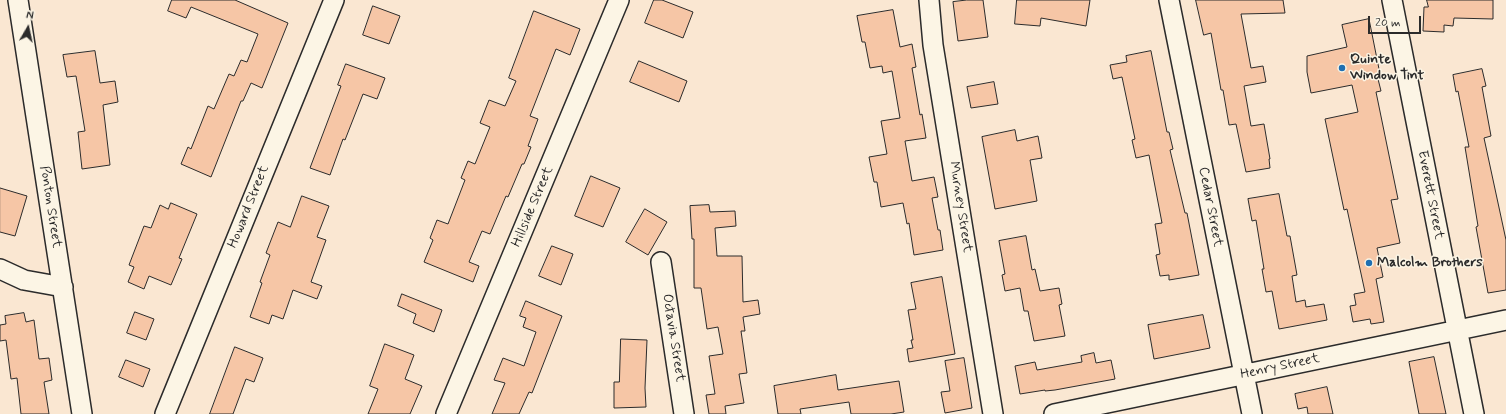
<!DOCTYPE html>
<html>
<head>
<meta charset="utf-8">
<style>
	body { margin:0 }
	#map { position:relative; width:1506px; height:414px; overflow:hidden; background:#fae7d2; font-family:Mynerve,sans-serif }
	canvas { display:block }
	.north { position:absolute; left:8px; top:8px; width:40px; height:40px; -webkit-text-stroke:3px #fcf5e5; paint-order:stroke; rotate:9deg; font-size:11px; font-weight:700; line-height:16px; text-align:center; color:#2b2b2b }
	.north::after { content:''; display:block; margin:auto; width:14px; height:18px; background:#2b2b2b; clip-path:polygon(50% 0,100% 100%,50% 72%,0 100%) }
	.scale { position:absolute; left:1368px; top:16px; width:53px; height:18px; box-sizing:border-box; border:2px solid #2b2b2b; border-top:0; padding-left:5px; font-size:12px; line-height:14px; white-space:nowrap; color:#2b2b2b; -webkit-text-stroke:3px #fcf5e5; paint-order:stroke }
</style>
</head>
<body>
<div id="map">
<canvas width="1506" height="414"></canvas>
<div class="north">N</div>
<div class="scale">20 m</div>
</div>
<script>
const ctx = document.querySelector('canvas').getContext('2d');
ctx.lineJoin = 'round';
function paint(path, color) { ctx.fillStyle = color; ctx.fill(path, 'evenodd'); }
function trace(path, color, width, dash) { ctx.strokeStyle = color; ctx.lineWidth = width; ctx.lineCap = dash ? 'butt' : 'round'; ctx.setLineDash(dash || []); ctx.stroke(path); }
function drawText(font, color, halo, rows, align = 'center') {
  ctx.font = font + ' Mynerve,sans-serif'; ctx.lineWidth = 3; ctx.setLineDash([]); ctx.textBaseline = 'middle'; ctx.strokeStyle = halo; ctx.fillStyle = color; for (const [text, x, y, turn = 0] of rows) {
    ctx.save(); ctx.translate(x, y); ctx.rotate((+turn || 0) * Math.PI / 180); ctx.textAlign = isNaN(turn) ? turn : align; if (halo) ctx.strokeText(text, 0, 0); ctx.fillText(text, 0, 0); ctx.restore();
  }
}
const building = new Path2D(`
	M172 0H235L288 23 262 88 251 83 243 101H241L211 177 181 164 188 147 191 149 208 106 214 109 229 74 234 76 241 60 247 62 258 34 191 7 186 18 168 11Z
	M654 0H662L693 12 683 38 645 23Z
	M967 0H983L988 37 958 41 953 2Z
	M1017 0H1090L1086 26 1041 18 1040 26 1015 24Z
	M1196 0H1283L1285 13 1241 14 1251 68 1263 66 1266 82 1244 86 1251 126 1264 124 1270 159H1269L1270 168 1246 172 1236 124 1229 125 1223 90H1221L1211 33 1204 35Z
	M1427 0H1493V19L1454 18 1453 26 1444 25V32L1423 31 1424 7H1428Z
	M373 6 400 16 389 44 363 35Z
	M893 10 900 47 912 44 916 67 912 68 920 115 922 114 926 138 905 141 912 181 934 177 938 197 932 198 938 230H940L943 250 914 255 909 223 907 224 903 203 881 207 877 182H874L869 157 887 154 881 121 900 118 892 71 883 73 882 66 870 68 865 42H862L857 16Z
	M534 11 580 29 570 55 556 49 530 116 538 119 528 146 531 147 524 164H522L508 197 506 196 490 234 482 231 469 262 479 266 473 282 424 262 433 240 430 238 437 220 448 224 465 180 461 178 468 161 475 164 490 127 480 123 489 100 505 106 516 81 509 78Z
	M1369 19 1381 79H1378L1381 91 1376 92 1398 199 1391 200 1400 243 1377 248 1383 277 1376 279 1384 322 1371 324 1370 319 1353 322 1350 306 1356 305 1354 294 1365 292 1347 209 1344 210 1325 119 1358 112 1352 85 1311 93 1307 72V56L1347 47 1342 25Z
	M95 51 100 83 115 81 118 102 103 105 110 165 82 169 78 132 85 131 76 76 67 77 63 55Z
	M1151 51 1167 132H1169L1173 149 1170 150 1185 213H1187L1199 275 1169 280V275L1160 276 1156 255 1160 254 1155 224 1162 223 1149 155 1136 158 1132 140 1135 139 1122 77 1113 79 1110 65 1127 62 1126 56Z
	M639 61 687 81 679 102 630 82Z
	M346 64 385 78 377 99 363 94 345 140 343 139 330 175 310 168 341 86 338 85Z
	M1482 69 1486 86 1482 87 1491 136 1484 138 1506 240V290L1488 293 1476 227 1478 226 1465 147H1469L1458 91 1456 92 1453 75Z
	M994 82 998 104 971 108 967 87Z
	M1015 130 1017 141 1038 136 1042 158 1030 160 1037 201 995 209 982 137Z
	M591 176 620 188 603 227 575 216Z
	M0 188 27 196 15 236 0 232Z
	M1279 194 1287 236H1290L1297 275 1292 276 1296 302 1305 300 1306 307 1324 304 1327 320 1279 329 1272 291 1266 292 1262 269H1264L1256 220 1252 221 1248 199Z
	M302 196 329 206 317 237 326 240 311 282 322 286 317 299 293 290 283 319 272 315 269 324 250 317 262 283 260 282 270 255 266 253 278 222 290 227Z
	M171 203 197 214 179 258 182 259 171 285 149 276 144 289 128 282 134 267 129 265 144 226 151 228 160 205 168 209Z
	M709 205 710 212 735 211 736 226 715 228 717 256H742L743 302 758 300 760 314 743 317 745 331H741L747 373 739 374 744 403 725 406 726 414H709L706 395 715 394 709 356 723 354 718 327 707 329 701 288H694V239H692L690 206Z
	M645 209 667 222 648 255 626 242Z
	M1026 236 1032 270 1035 269 1040 291 1059 288 1062 304 1059 305 1065 336 1034 341 1028 311H1024L1020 288 1005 291 1002 275 1005 274 999 241Z
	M552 246 573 254 561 285 539 276Z
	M942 277 955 354 909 362 907 349 913 348 911 340H913L908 310 916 309 911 283Z
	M402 294 442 310 434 332 413 323 416 314 398 306Z
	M526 301 562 316 532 393 529 392 519 414H492L505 383 494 380 503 358 524 366 536 332 523 327 526 318 520 316Z
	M135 312 154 319 146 340 127 333Z
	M24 313 26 322 34 320 39 359 49 358 52 380 44 382 49 414H21L17 378 11 379 6 340 0 341V325L6 324 5 316Z
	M1203 315 1210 348 1154 359 1148 325Z
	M621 339 647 340 645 388 646 407 614 408V382H619Z
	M385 344 414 355 405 379 422 386 410 414H368L378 389 370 386Z
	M235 347 263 358 254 382 246 379 233 414H210Z
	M1094 353 1096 363 1111 360 1115 379 1055 390 1045 391V390L1020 394 1015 366 1035 362 1037 370 1082 362 1081 356Z
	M1434 357 1446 414H1419L1409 362Z
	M964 358 972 408 945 413 941 392 950 391 945 361Z
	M126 360 150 369 143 387 119 377Z
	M836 375 838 390 899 381 904 412 891 414H851L849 402 800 409 801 414H778L774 386Z
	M1327 387 1333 414H1308L1307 407 1298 409 1295 394Z`);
const minor = new Path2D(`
	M18 0 82 414
	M929 0 933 45 993 414
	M1169 0 1252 414
	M1392 0 1474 414
	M661 262 684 414
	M0 269 24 280 63 287
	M165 414 334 0
	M446 414 619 0
	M1054 414 1506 320`);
const markers = [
	[1342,68,4,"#1f6fb2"],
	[1369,263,4,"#1f6fb2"]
];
const poiNames = [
	["Quinte",1350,60],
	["Window Tint",1350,76],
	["Malcolm Brothers",1377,263]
];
const streetNames = [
	["Everett Street",1430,195,79],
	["Ponton Street",50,207,81],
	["Howard Street",249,207,-68],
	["Hillside Street",533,207,-67],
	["Murney Street",960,207,81],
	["Cedar Street",1210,207,79],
	["Octavia Street",673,338,81],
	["Henry Street",1280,367,-12]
];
paint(building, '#f6c6a6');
trace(building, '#2b2b2b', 1);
trace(minor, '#2b2b2b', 22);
trace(minor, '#fcf5e5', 19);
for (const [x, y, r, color] of markers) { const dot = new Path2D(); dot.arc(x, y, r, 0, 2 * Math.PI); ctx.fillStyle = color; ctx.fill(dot); trace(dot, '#fcf5e5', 1.5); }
drawText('bold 14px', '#2b2b2b', '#fcf5e5', poiNames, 'left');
drawText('14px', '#2b2b2b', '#fcf5e5', streetNames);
</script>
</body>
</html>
